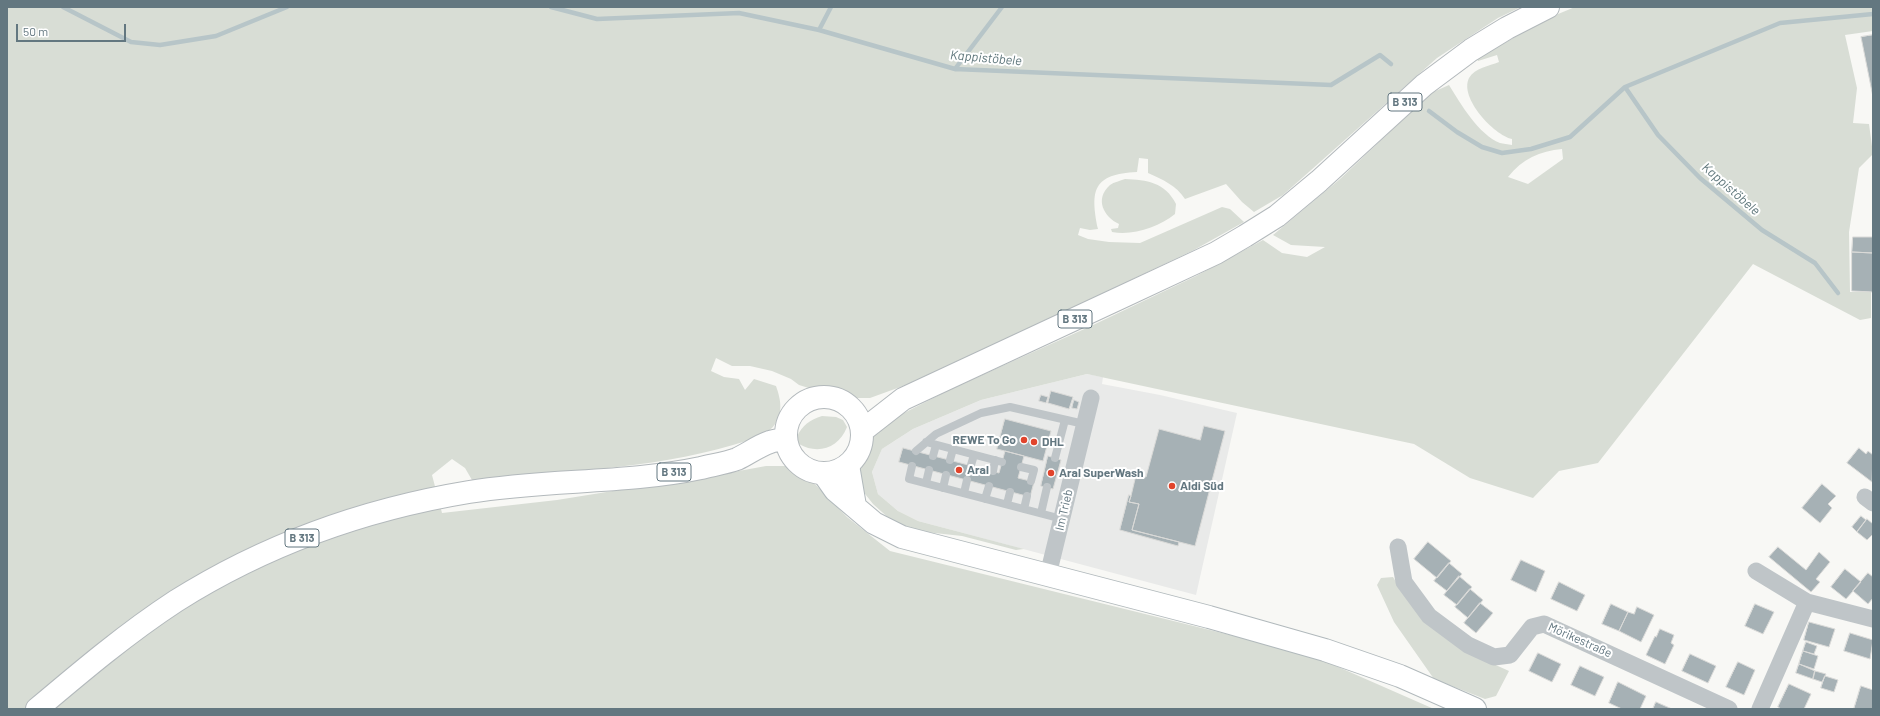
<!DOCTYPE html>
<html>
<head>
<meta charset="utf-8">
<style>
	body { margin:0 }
	#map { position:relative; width:1880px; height:716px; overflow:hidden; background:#f8f8f5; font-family:Barlow,sans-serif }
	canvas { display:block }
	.frame { position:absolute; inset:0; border:8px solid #637780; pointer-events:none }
	.scale { position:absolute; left:16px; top:24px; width:110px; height:18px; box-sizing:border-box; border:2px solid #637780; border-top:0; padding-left:5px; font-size:12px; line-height:14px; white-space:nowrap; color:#637780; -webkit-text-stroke:3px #fff; paint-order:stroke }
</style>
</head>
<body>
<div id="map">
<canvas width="1880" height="716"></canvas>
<div class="frame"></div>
<div class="scale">50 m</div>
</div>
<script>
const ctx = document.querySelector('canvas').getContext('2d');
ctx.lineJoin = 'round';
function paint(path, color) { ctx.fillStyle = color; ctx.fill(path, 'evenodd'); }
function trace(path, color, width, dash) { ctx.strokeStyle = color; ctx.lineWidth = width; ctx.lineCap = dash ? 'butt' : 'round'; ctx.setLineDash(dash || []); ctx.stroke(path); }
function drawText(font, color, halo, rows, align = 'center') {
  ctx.font = font + ' Barlow,sans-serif'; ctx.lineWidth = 4; ctx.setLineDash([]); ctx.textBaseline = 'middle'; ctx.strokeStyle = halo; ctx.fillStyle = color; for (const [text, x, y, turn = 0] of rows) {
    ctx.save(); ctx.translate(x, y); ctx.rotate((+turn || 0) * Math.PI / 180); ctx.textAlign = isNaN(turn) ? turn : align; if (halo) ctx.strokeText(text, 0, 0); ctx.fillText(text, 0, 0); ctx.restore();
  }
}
const built = new Path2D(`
	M1087 374 1103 377 1102 384 1160 395 1237 413 1196 595 918 521 898 511 878 494 872 472 882 449 913 429 981 400Z`);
const green = new Path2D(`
	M7 7H1521L1498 18 1437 58 1283 195 1254 212 1242 202 1226 184 1185 199C1176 185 1163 180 1148 173V159L1139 158 1137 172C1093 174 1090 190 1098 229L1090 230 1080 228 1078 235 1088 239 1109 242 1140 243 1222 207 1230 209 1244 222 1194 250 925 378 870 398H856L829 388 812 389 799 385 791 379 772 371 750 366H732L716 358 711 371 724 377 739 379 745 390 754 379 776 386C781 400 784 415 772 428 761 438 746 441 733 445 652 469 557 472 472 480L465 468 452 459 432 475 442 513 557 500 625 489 684 481 766 466H785L814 483 847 517 890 551 1311 655 1434 709H7Z
	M1575 7H1873V31L1845 35 1857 88 1853 123 1869 124 1873 154 1859 168 1849 232 1850 292H1871V318L1860 320 1753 264 1598 463 1559 471 1533 498 1470 478 1414 444 1087 374 981 400 913 429 882 449 872 472 878 494 898 511 918 521 1024 549 1016 550 962 536 916 531 892 521 873 504 862 490 857 466 868 440 876 431 904 413 951 389 1091 326 1196 276 1263 240 1282 253 1307 257 1325 247 1291 245 1273 235 1340 179 1431 93 1449 85C1460 103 1479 135 1500 143 1503 144 1508 144 1512 145V139C1494 135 1459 98 1469 78 1475 68 1489 66 1499 62L1497 55 1478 61 1477 59 1546 19ZM1562 149 1563 159 1528 184 1508 177C1522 159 1540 151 1562 149Z
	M1125 179C1147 180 1165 182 1176 204L1175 214C1159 227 1133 236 1112 232L1111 229 1118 228 1119 224C1104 217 1094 199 1110 185 1114 182 1120 181 1125 179Z
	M822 416 836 417 843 420 847 427C839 448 818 455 799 444L797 437C802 425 810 420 822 416Z
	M1393 577 1406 598 1478 657 1509 671 1496 696 1485 699 1434 679 1394 622 1377 585 1381 578Z`);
const stream = new Path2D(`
	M63 7 131 42 160 45 216 36 287 7
	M551 7 597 19 739 13 819 30 955 69 1331 85 1380 55 1391 64
	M819 30 831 7
	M955 69 1002 7
	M1625 87 1658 135 1700 178 1762 230 1815 263 1838 293
	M1429 111 1457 132 1482 147 1502 153 1531 149 1570 137 1625 87 1780 23 1873 14`);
const building = new Path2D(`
	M1873 35V97L1861 37Z
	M1853 237H1873V253L1852 252Z
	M1852 252 1873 253V292L1852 291Z
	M1051 391 1073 397 1069 409 1048 403Z
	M1041 395 1048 397 1046 403 1039 401Z
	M1074 400 1079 402 1077 409 1072 408Z
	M1005 419 1051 431 1043 461 997 449Z
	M1204 426 1225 431 1195 546 1132 530 1139 504 1129 502 1131 496 1136 475 1146 477 1159 429 1200 440Z
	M903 448 999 473 1005 451 1024 456 1018 478 1034 482 1030 497 899 462Z
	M1859 448 1866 454 1868 451 1873 455 1872 482 1847 463Z
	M1048 456 1061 460 1053 489 1041 486Z
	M1822 484 1836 496 1828 504 1832 508 1820 523 1802 508Z
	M1129 495 1131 496 1129 502 1139 504 1132 530 1179 542 1178 546 1120 530Z
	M1861 516 1866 520 1857 532 1852 527Z
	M1867 519 1873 524V534L1867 540 1857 532Z
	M1428 542 1451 561 1437 578 1414 559Z
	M1778 547 1806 570 1819 552 1830 562 1816 579 1820 582 1811 592 1769 557Z
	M1521 560 1545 571 1536 592 1511 580Z
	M1449 563 1462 574 1447 591 1434 581Z
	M1845 569 1861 582 1846 599 1831 587Z
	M1868 573 1873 577V598L1868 604 1853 591Z
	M1459 576 1472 587 1457 605 1444 595Z
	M1559 582 1585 595 1577 611 1551 599Z
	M1470 589 1483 600 1468 618 1455 607Z
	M1480 603 1493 613 1476 633 1464 623Z
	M1611 604 1628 612 1619 631 1602 624Z
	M1755 604 1774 612 1763 634 1745 626Z
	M1637 607 1654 615 1641 642 1619 631 1628 612 1634 614Z
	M1809 622 1835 629 1829 647 1804 640Z
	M1660 629 1674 635 1671 643 1674 645 1665 664 1646 655 1655 636 1656 637Z
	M1850 633 1873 640 1870 659 1844 651Z
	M1806 642 1817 646 1814 654 1803 651Z
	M1803 651 1818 656 1814 669 1799 664Z
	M1538 653 1561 664 1552 682 1529 671Z
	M1690 654 1716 666 1708 683 1682 671Z
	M1738 662 1755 670 1744 695 1726 687Z
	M1799 664 1815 671 1813 679 1796 673Z
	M1580 666 1604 677 1595 696 1571 685Z
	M1815 671 1826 674 1822 682 1813 679Z
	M1825 676 1838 680 1834 692 1821 688Z
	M1618 682 1646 696 1640 709H1622L1609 703Z
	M1789 684 1811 694 1804 709H1781L1778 707Z
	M1861 686 1873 690V709H1854Z
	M1656 702 1672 709H1653Z`);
const lane = new Path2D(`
	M926 442 1002 462
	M916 451 936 434 981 413 1010 407 1084 424
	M933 456 936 445
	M1055 458 1065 420
	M950 460 953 449
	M971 465 974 455
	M912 466 909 479 1062 519
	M1021 467 1034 470 1031 481
	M993 471 995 460
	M926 483 929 470
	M943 488 946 475
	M964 493 967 480
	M985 499 989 486
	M1007 504 1010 492
	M1024 509 1027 496
	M1041 513 1047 487`);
const street = new Path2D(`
	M1865 497 1873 503
	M1398 547 1404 582 1429 616 1468 645 1494 657 1510 655 1532 627 1544 624 1729 709
	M1756 571 1807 602 1873 619
	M1048 575 1091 398
	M1760 709 1807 602`);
const secondary = new Path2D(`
	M848 465 855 506
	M823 473 835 490 874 523 902 537 1209 617 1325 650 1400 676 1475 709`);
const primary = new Path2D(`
	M786 435a38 38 0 1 1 76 0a38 38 0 1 1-76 0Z
	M862 431 903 399 1124 296 1216 253 1245 236 1277 216 1319 181 1424 85 1471 50 1507 28 1548 7
	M37 709C82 671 127 633 176 601 265 545 366 509 469 492 546 479 625 484 701 468 713 465 726 463 737 459 748 454 758 446 770 442 775 440 781 440 786 439`);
const markers = [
	[1024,440,4,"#e1442c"],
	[1034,442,4,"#e1442c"],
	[959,470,4,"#e1442c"],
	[1051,473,4,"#e1442c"],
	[1172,486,4,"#e1442c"]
];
const shields = [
	[1405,102,34],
	[1075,319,34],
	[674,472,34],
	[302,538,34]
];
const shieldNames = [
	["B 313",1405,102],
	["B 313",1075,319],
	["B 313",674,472],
	["B 313",302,538]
];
const poiNames = [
	["REWE To Go",1016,440,"right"],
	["DHL",1042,442],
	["Aral",967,470],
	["Aral SuperWash",1059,473],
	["Aldi Süd",1180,486]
];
const streetNames = [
	["Im Trieb",1064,510,-77],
	["Mörikestraße",1580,640,24]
];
const waterNames = [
	["Kappistöbele",986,58,5],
	["Kappistöbele",1731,189,41]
];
paint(built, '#e9eae9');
paint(green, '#d8ddd5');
trace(stream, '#b7c5c8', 4.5);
paint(building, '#a6b1b5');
trace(building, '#dadad8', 1);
trace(secondary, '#b1b9bc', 24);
trace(primary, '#b3b9bc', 24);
trace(lane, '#bfc5c8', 8);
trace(street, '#bfc5c8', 17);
trace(secondary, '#fff', 22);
trace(primary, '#fff', 22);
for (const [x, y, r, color] of markers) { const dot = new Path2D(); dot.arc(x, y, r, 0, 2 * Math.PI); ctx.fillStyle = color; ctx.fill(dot); trace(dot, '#fff', 1.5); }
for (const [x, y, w] of shields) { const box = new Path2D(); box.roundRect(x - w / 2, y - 9, w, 18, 3); ctx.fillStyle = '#fff'; ctx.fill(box); trace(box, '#637780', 1); }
drawText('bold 11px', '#637780', null, shieldNames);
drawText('bold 12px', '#637780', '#fff', poiNames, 'left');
drawText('12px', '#637780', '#fff', streetNames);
drawText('italic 13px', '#5e767b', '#fff', waterNames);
</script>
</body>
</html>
